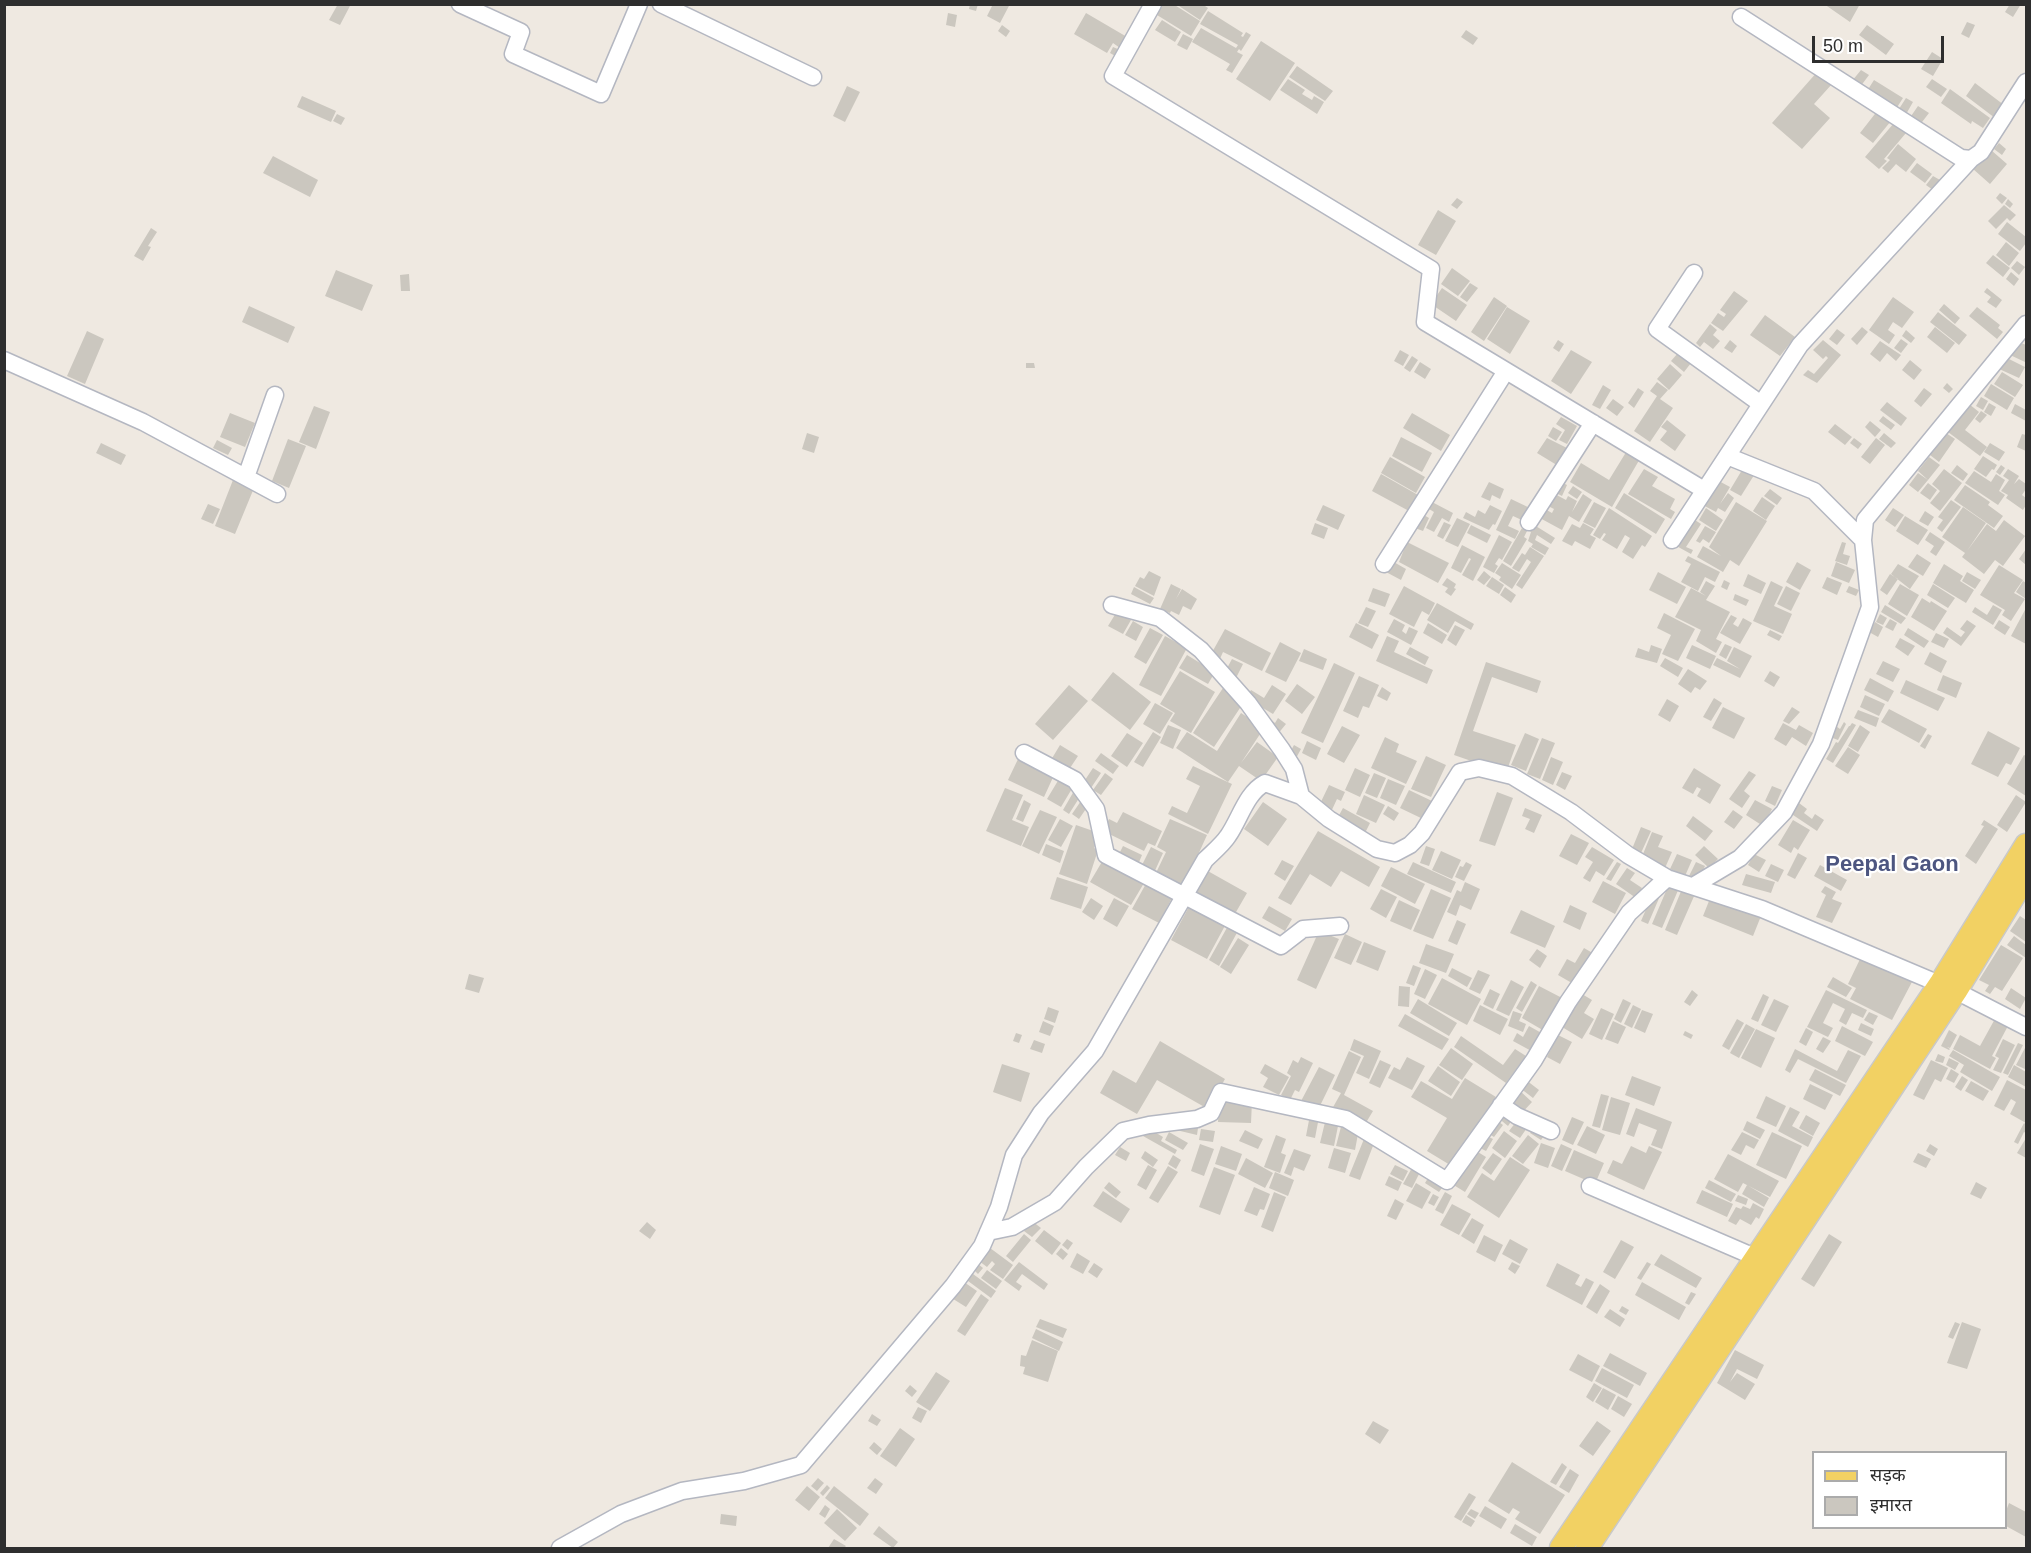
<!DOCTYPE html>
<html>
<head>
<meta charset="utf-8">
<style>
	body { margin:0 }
	#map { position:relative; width:2031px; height:1553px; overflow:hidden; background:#efe9e1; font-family:Helvetica,"Noto Sans Devanagari",sans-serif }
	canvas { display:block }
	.frame { position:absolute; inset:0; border:6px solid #2e2e2e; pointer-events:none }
	.legend { position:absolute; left:1812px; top:1451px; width:195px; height:78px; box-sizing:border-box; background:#fff; border:2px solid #ababab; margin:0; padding:8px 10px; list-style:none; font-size:18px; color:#2e2e2e }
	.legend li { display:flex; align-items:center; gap:12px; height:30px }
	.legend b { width:30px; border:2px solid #ababab }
	.scale { position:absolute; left:1812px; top:36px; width:132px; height:27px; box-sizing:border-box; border:3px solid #2e2e2e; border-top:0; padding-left:8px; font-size:18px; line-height:21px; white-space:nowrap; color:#2e2e2e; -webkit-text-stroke:4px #fff; paint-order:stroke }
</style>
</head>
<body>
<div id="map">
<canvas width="2031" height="1553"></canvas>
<div class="frame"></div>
<ul class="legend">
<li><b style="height:8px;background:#f2d163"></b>सड़क</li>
<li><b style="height:16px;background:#cbc7bf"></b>इमारत</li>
</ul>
<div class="scale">50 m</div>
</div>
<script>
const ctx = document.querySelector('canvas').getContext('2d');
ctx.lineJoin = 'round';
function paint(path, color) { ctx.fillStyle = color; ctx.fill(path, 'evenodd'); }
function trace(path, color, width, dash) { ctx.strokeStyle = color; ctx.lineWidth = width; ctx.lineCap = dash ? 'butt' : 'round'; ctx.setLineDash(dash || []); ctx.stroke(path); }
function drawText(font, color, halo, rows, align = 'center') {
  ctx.font = font + ' Helvetica,sans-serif'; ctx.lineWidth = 4.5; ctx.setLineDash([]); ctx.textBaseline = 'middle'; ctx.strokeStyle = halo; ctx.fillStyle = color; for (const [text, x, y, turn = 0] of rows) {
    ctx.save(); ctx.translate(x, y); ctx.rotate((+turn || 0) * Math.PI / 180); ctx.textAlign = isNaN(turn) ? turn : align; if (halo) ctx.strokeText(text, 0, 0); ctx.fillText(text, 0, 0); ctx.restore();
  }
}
const building = new Path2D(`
	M338 4H351L340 25 329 20Z
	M970 4H978L976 11 969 9Z
	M993 4H1010L1000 23 987 16Z
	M1163 4H1173L1200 21 1191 36 1157 15Z
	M1176 4H1202L1208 8 1200 20Z
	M1824 4H1860L1850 22Z
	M2010 4H2021L2013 17 2005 12Z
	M1208 11 1243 33 1241 36 1243 37 1246 32 1251 35 1241 51 1239 49 1237 52 1243 55 1232 73 1226 70 1230 64 1192 42 1201 28 1236 48 1238 45 1200 24Z
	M948 13 957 15 955 27 946 25Z
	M1086 13 1127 37 1120 48 1113 43 1107 53 1074 34Z
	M1162 20 1181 32 1175 42 1155 30Z
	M1967 22 1975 25 1969 38 1961 34Z
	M1002 25 1010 31 1006 37 998 31Z
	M1867 25 1894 44 1886 55 1859 35Z
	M1466 30 1478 38 1473 45 1461 37Z
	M1183 34 1193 39 1187 50 1177 45Z
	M1261 41 1295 63 1270 101 1236 79Z
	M1113 47 1120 50 1117 57 1110 53Z
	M1932 52 1943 59 1933 76 1921 69Z
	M1297 66 1333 91 1325 101 1289 77Z
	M1861 70 1869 75 1860 87 1852 81Z
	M1818 71 1832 84 1814 104 1830 118 1802 149 1772 123Z
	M1288 79 1305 90 1302 94 1312 100 1314 96 1324 102 1317 114 1280 90Z
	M1932 79 1947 89 1941 97 1926 87Z
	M1874 80 1903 98 1894 112 1867 91Z
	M1975 83 2004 105 1995 118 1966 96Z
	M847 86 860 92 845 122 833 116Z
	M1950 89 1990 118 1983 128 1972 121 1971 124 1941 103Z
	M302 96 336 111 331 122 297 107Z
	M1906 98 1913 102 1905 116 1897 112Z
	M1918 106 1929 113 1919 126 1909 119Z
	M1878 110 1891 121 1873 143 1860 133Z
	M337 114 345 118 341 125 333 121Z
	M1894 123 1906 133 1884 159 1887 161 1879 169 1865 157Z
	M1999 143 2006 149 2002 155 1994 149Z
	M1898 144 1916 159 1906 172 1896 164 1888 173 1882 168 1890 160 1887 158Z
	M1991 150 2007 164 1990 184 1973 169Z
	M273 156 318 180 310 197 263 173Z
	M1917 163 1932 174 1925 183 1910 172Z
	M1933 176 1940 180 1933 190 1926 185Z
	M2000 193 2007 198 2002 204 1996 198Z
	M1457 198 1463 202 1457 209 1451 205Z
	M2008 199 2013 204 2010 208 2005 204Z
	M2004 205 2016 215 2010 221 2007 218 1996 229 1988 221Z
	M1438 210 1456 221 1436 255 1418 245Z
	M2007 222 2026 237V243L2020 251 1998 234Z
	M151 228 157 232 148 246 151 247 143 261 134 256Z
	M2006 242 2019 253 2009 266 1996 255Z
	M1993 255 2010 268 2003 277 1986 263Z
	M2017 261 2025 267 2019 275 2011 268Z
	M1452 268 1470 281 1458 296 1441 284Z
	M336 270 373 285 362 311 325 296Z
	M2011 272 2019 279 2014 286 2006 279Z
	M409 274 410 291H401L400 275Z
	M1470 283 1478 288 1467 302 1460 297Z
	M1442 288 1467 305 1456 321 1431 304Z
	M1987 288 2002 300 1996 308 1987 302 1991 297 1984 292Z
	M1734 291 1748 301 1723 331 1711 323 1718 313 1724 317 1726 314 1720 310Z
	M1494 297 1507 306 1484 341 1471 332Z
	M1893 297 1914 312 1902 328 1893 322 1888 330 1895 335 1889 344 1869 330Z
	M1944 304 1960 318 1955 324 1939 310Z
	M249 306 295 327 288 343 242 322Z
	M1507 307 1530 321 1510 354 1487 339Z
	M1977 307 2000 325 1998 328 2003 332 1997 339 1969 316Z
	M1938 312 1967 335 1959 345 1930 322Z
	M1765 315 1795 337 1780 356 1750 335Z
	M1710 324 1717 330 1713 335 1720 341 1713 349 1704 342 1700 347 1696 343Z
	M1862 327 1868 332 1857 345 1851 339Z
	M1935 327 1955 343 1947 353 1927 337Z
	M1837 329 1845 335 1837 345 1829 339Z
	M1906 330 1915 338 1911 343 1902 336Z
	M87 331 104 339 85 384 67 376Z
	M1901 339 1908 344 1901 353 1894 348Z
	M1558 340 1564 344 1559 352 1553 348Z
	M1730 340 1737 346 1732 353 1724 348Z
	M1823 340 1841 355 1817 383 1803 375 1808 370 1814 374 1828 358 1826 356 1823 359 1813 350Z
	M1880 341 1901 355 1896 361 1887 353 1880 362 1870 354Z
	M2019 342 2026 345 2025 362 2008 354Z
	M1400 350 1409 355 1403 366 1394 361Z
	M1571 350 1592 362 1571 394 1551 381Z
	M1678 353 1691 363 1684 372 1671 361Z
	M1412 356 1418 360 1410 372 1404 368Z
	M2003 356 2025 367 2019 378 1997 368Z
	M1910 360 1922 370 1914 380 1902 370Z
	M1420 362 1431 369 1425 379 1414 372Z
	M1026 363H1034L1035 368H1026Z
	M1670 364 1682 375 1669 390 1657 379Z
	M2002 372 2023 385 2015 397 1994 384Z
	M1657 382 1668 390 1660 399 1673 408 1650 442 1634 431 1657 396 1650 391Z
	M1947 383 1953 389 1949 393 1943 388Z
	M1991 384 2014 398 2007 410 1984 396Z
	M1603 385 1611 390 1600 409 1592 405Z
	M1638 388 1644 392 1634 408 1628 403Z
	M1924 388 1932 394 1921 407 1914 401Z
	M1981 397 1988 401 1983 410 1976 406Z
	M1613 399 1624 407 1617 416 1606 408Z
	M1887 402 1907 418 1901 426 1880 410Z
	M1989 403 1996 407 1991 416 1984 412Z
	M1969 404 1979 412 1965 430 1987 447 1980 456 1948 432Z
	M2015 404 2026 410V421L2011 413Z
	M314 406 330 412 316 449 299 442Z
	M1981 411 1987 415 1980 423 1975 419Z
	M230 413 255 423 245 447 220 437Z
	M1412 413 1450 435 1441 451 1403 428Z
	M1883 416 1895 425 1891 430 1879 421Z
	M1561 417 1577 426 1567 444 1559 440 1565 430 1556 424Z
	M1667 420 1686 435 1675 451 1660 440 1667 431 1661 427Z
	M1870 421 1881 430 1875 437 1865 427Z
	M1835 424 1852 437 1845 445 1828 432Z
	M1553 427 1562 432 1556 441 1548 436Z
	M807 433 819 437 814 453 802 449Z
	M1884 433 1896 443 1891 448 1879 439Z
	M1946 433 1955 439 1939 462 1930 455Z
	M2022 434 2026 435V451L2017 447Z
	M1401 437 1432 453 1422 472 1392 456Z
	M1547 438 1571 450 1560 467 1537 453Z
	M1854 438 1862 444 1858 449 1850 443Z
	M1876 438 1885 445 1870 464 1861 457Z
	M288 439 306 446 289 488 272 481Z
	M217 440 232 448 228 455 213 448Z
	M101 443 126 455 121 465 96 453Z
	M1990 443 2005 452 1999 461 1984 452Z
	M1628 449 1641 457 1612 507 1570 482 1581 463 1609 480Z
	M1983 456 1997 465 1994 470 1992 469 1986 477 1974 469Z
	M1390 457 1425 477 1416 493 1381 473Z
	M1929 457 1940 465 1928 480 1918 471Z
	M1745 465 1756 472 1741 496 1730 490Z
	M1957 465 1968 474 1963 481 1951 473Z
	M2001 465 2005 468 2000 475 1996 472Z
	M1644 469 1658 477 1652 486 1675 499 1670 509 1675 512 1671 519 1628 494Z
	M1944 469 1962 483 1940 511 1930 503 1940 491 1932 484Z
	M2008 469 2019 476 2014 484 2019 479 2026 484V489L2022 495 2026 498V505L2023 510 2006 498 2008 495 2001 491 2009 480 2003 476Z
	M1974 471 1991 482 1996 474 2005 480 1999 491 2005 495 1998 505 1965 483Z
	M1918 473 1928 480 1918 492 1909 485Z
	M1381 474 1418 495 1409 511 1372 491Z
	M233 480 254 488 235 534 215 526Z
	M1717 480 1730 487 1720 504 1728 493 1734 498 1725 512 1718 508 1716 512 1699 503Z
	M1559 481 1567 485 1562 496 1554 492Z
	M1489 482 1504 489 1500 499 1492 495 1490 501 1481 497Z
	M1928 483 1937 490 1930 500 1920 493Z
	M1965 485 1990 502 1988 505 2003 516 1994 528 1954 500Z
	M1573 486 1582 492 1577 499 1568 493Z
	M1770 489 1782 498 1777 505 1764 496Z
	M1551 492 1566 500 1568 496 1577 501 1572 512 1583 494 1592 500 1579 522 1569 516 1562 530 1538 517 1543 508 1552 513 1554 509 1544 504Z
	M1624 493 1665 519 1656 534 1615 508Z
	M1762 497 1775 506 1766 520 1753 511Z
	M1511 499 1532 509 1526 522 1513 516 1508 526 1519 531 1515 539 1496 530Z
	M1951 500 1961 507 1942 532 1937 528 1943 520 1938 517Z
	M1432 502 1453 513 1449 522 1442 518 1434 532 1426 528 1434 512 1429 509Z
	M1594 502 1606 508 1595 528 1583 522Z
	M1736 502 1767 521 1739 566 1730 560 1723 572 1697 557 1703 546 1721 556 1709 547Z
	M208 504 220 509 213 524 201 519Z
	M1323 505 1345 515 1338 530 1316 520Z
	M1490 505 1502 511 1495 525 1493 524 1489 530 1463 518 1466 512 1475 517 1478 510 1485 514Z
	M1963 507 1986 523 1967 551 1987 524 1996 531 2004 520 2025 536 2003 566 1995 560 1984 574 1962 557 1965 553 1942 537Z
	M1609 508 1652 536 1645 547 1642 545 1633 559 1622 552 1630 538 1625 535 1617 549 1602 540 1606 534 1604 533 1600 539 1593 535Z
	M1706 508 1723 520 1716 531 1699 520Z
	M1893 508 1904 515 1895 527 1885 520Z
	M1925 511 1934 517 1928 526 1919 521Z
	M1422 514 1429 518 1423 531 1415 528Z
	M1689 516 1701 524 1686 547 1693 550 1691 554 1671 543Z
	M1905 516 1928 530 1918 545 1896 531Z
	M1457 518 1470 524 1458 547 1445 541Z
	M1444 522 1451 525 1443 539 1437 536Z
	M1315 523 1328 528 1324 539 1311 534Z
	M1531 523 1555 538 1551 544 1537 535 1535 540 1549 548 1545 555 1531 547 1533 544 1528 541 1531 532 1527 529Z
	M1583 523 1594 529 1590 535 1596 538 1590 549 1575 541 1572 546 1562 541 1572 524 1580 528Z
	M1471 525 1491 535 1487 543 1467 533Z
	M1705 526 1716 532 1709 543 1703 539 1700 543 1696 541Z
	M1522 528 1527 531 1524 537 1527 539 1511 566 1503 561Z
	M1930 532 1945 542 1936 556 1930 552 1934 546 1925 540Z
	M1499 535 1512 542 1502 560 1499 558 1495 564 1498 566 1494 573 1483 567Z
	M1407 542 1449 563 1438 583 1399 562Z
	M1842 542 1846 543 1843 554 1850 556 1847 565 1835 561Z
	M1462 545 1485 557 1473 581 1462 575 1471 559 1469 558 1461 573 1451 568Z
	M1530 547 1544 556 1522 589 1516 585 1531 562 1527 559 1519 572 1512 568 1522 553 1525 555Z
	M2026 549V565L2019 559Z
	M1917 554 1931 563 1923 576 1908 567Z
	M1688 556 1720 572 1715 582 1705 577 1698 591 1681 582 1691 564 1685 561Z
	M1392 561 1406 569 1401 580 1386 572Z
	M1797 562 1811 570 1800 590 1786 582Z
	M1836 562 1855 570 1849 583 1831 576Z
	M1502 563 1521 575 1512 589 1499 580 1501 577 1495 573Z
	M1898 564 1919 576 1910 589 1891 574Z
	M1944 564 1963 576 1960 581 1974 590 1966 603 1933 583Z
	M1999 565 2023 580 2014 593 2025 599 2011 621 2002 615 2005 610 1980 595Z
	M1149 571 1161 577 1154 596 1135 586 1140 577 1144 579Z
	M1484 571 1491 577 1484 585 1477 580Z
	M1658 572 1686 587 1677 604 1649 590Z
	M1967 572 1981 580 1975 589 1962 581Z
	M1748 574 1766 583 1761 594 1743 586Z
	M1890 574 1898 579 1887 595 1880 590Z
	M1492 577 1504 585 1499 594 1486 586Z
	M1827 577 1842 583 1837 595 1822 588Z
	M1447 578 1456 584 1454 588 1456 589 1451 596 1445 592 1448 588 1442 585Z
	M1724 580 1730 583 1727 590 1721 587Z
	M1706 581 1715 586 1706 600 1730 612 1716 639 1722 642 1716 653 1696 641 1701 630 1675 617 1691 588 1706 596 1700 592Z
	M1771 581 1783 587 1774 606 1792 614 1783 634 1753 621Z
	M2023 581 2026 583V599L2016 592Z
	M1171 584 1181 589 1176 599 1182 589 1197 599 1191 610 1183 606 1179 615 1171 611 1170 613 1160 609Z
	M1900 584 1919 595 1907 616 1888 604Z
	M1933 584 1955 598 1948 608 1927 595Z
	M1404 586 1435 603 1429 615 1422 611 1414 627 1389 614Z
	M1786 586 1800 593 1791 611 1777 604Z
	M1849 586 1859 590 1856 596 1846 592Z
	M1134 587 1154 598 1150 604 1131 594Z
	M1505 587 1516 595 1511 603 1500 595Z
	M1373 588 1390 594 1385 607 1368 601Z
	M1735 594 1749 600 1746 606 1733 600Z
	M1922 598 1930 603 1931 601 1947 611 1934 631 1911 617Z
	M1437 603 1474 624 1471 630 1455 621 1448 633 1427 620Z
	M1885 605 1906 618 1901 624 1881 612Z
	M1993 605 2002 610 1993 625 1972 612 1975 607 1987 615Z
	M1366 607 1376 611 1368 627 1358 623Z
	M2026 608V644L2011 636Z
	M1116 613 1131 620 1123 634 1108 626Z
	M1664 613 1695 629 1678 661 1662 654 1671 635 1657 628Z
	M1880 614 1887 618 1883 625 1876 622Z
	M1731 615 1737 618 1733 624 1738 627 1743 618 1752 623 1740 644 1720 633Z
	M1394 619 1405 625 1402 631 1406 634 1409 627 1418 631 1411 645 1387 632Z
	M1890 619 1897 623 1893 631 1885 627Z
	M1967 620 1976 626 1961 646 1943 633 1947 627 1961 637 1965 632 1960 629Z
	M1999 620 2010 627 2005 635 1994 628Z
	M1133 621 1143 627 1136 641 1125 635Z
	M1875 622 1883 627 1878 637 1869 632Z
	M1356 623 1379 635 1372 649 1349 637Z
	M1428 623 1447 635 1442 644 1423 633Z
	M1455 625 1465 630 1456 646 1447 640Z
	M1150 628 1163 635 1146 664 1134 657Z
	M1908 628 1929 641 1924 648 1904 635Z
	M1225 629 1271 653 1262 671 1223 652 1219 661 1210 656Z
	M1770 630 1782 636 1779 641 1767 635Z
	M1936 633 1949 639 1944 648 1931 642Z
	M1165 636 1187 648 1161 696 1139 685Z
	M1387 636 1399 641 1394 652 1433 670 1427 684 1376 661Z
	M1900 638 1915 646 1908 656 1895 647Z
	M1280 642 1301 653 1286 682 1265 672Z
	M1725 644 1732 647 1726 659 1719 655Z
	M1651 645 1662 649 1657 663 1635 657 1638 648 1649 652Z
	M1692 645 1716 656 1710 669 1686 658Z
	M1410 647 1429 657 1425 665 1406 654Z
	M1734 647 1752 656 1740 678 1713 665 1717 658 1740 669 1727 661Z
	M1304 649 1327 659 1323 670 1299 661Z
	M1930 652 1947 661 1941 673 1924 664Z
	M1187 655 1215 672 1208 684 1179 668Z
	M1665 658 1683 668 1678 677 1660 666Z
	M1232 659 1243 664 1236 678 1225 672Z
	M1883 661 1900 669 1893 682 1876 674Z
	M1486 662 1541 681 1537 693 1492 677 1473 731 1516 745 1506 773 1454 755Z
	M1334 663 1355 673 1323 743 1301 733Z
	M1688 669 1707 681 1700 690 1695 687 1691 693 1678 684Z
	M1180 671 1215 692 1191 733 1170 721 1175 713 1160 704Z
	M1770 671 1780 677 1774 687 1764 681Z
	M1113 672 1151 702 1130 730 1091 700Z
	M1943 675 1962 683 1956 698 1937 690Z
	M1359 676 1379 685 1369 708 1363 706 1358 718 1343 711Z
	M1870 678 1894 691 1888 702 1864 690Z
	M1906 680 1945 698 1938 711 1900 693Z
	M1297 684 1315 697 1302 714 1285 701Z
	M1069 685 1088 701 1053 740 1035 724Z
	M1272 685 1286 694 1273 714 1246 698 1251 690 1264 698Z
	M1382 687 1391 693 1387 701 1377 696Z
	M1223 688 1244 702 1214 747 1193 733Z
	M1865 695 1885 704 1879 716 1860 707Z
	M1714 698 1722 703 1711 721 1703 717Z
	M1667 699 1679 706 1670 722 1658 715Z
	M1155 703 1173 713 1160 734 1143 724Z
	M1723 707 1745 718 1734 739 1712 728Z
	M1792 707 1800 712 1789 724 1783 721Z
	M1889 709 1927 729 1919 743 1881 722Z
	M1858 710 1879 718 1876 727 1854 718Z
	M1241 713 1264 728 1241 763 1257 742 1278 757 1261 781 1239 766 1228 782 1176 748 1187 732 1217 751Z
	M1278 718 1286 724 1277 735 1264 725 1270 719 1275 723Z
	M1844 722 1846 724 1838 740 1830 737 1836 726 1840 729Z
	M1783 723 1796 730 1799 725 1813 733 1806 746 1792 737 1786 746 1774 739Z
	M1852 723 1856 725 1833 763 1826 759 1836 742 1838 743 1849 726H1850Z
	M1168 725 1181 730 1173 749 1160 743Z
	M1860 725 1870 732 1858 752 1848 746Z
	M1342 726 1360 735 1344 763 1327 754Z
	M1988 731 2020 748 2011 765 2006 763 1998 777 1971 764Z
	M1153 732 1161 737 1143 767 1134 762Z
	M1127 733 1143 743 1127 767 1111 756Z
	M1525 733 1539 739 1526 771 1511 765Z
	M1928 734 1932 736 1925 749 1920 746Z
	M1385 737 1399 744 1396 752 1417 761 1406 784 1371 768Z
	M1542 738 1555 743 1540 779 1527 774Z
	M1307 741 1321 748 1316 760 1302 753Z
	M1060 745 1078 756 1068 771 1051 760Z
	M1294 745 1301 749 1295 760 1288 756Z
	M1848 747 1860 755 1848 774 1835 766Z
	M1101 753 1119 766 1113 774 1095 761Z
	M2024 755 2026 756V796L2007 784Z
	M1426 756 1446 765 1431 797 1411 789Z
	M1019 757 1055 773 1044 797 1008 780Z
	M1551 757 1563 762 1553 785 1542 780Z
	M1193 766 1232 784 1208 834 1168 814 1172 806 1187 813 1200 786 1186 779Z
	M1093 768 1101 773 1091 788 1083 783Z
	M1355 768 1370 775 1360 797 1345 790Z
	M1694 768 1721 785 1710 804 1697 796 1701 789 1697 787 1693 794 1682 788Z
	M1749 771 1756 775 1744 791 1750 796 1742 808 1729 799Z
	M1562 772 1572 776 1565 790 1556 785Z
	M1105 773 1113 779 1101 795 1093 790Z
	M1374 773 1386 778 1377 798 1365 793Z
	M1059 779 1073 787 1061 807 1047 799Z
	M1388 779 1405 786 1396 805 1380 798Z
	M1329 785 1345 792 1341 801 1337 799 1330 814 1318 808Z
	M1772 786 1782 790 1775 806 1765 801Z
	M1005 788 1023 795 1012 820 1029 827 1021 846 986 831Z
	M1409 790 1432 801 1423 819 1400 808Z
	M1074 791 1081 795 1069 814 1063 810Z
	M1497 792 1513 798 1495 846 1479 841Z
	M1364 795 1385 805 1376 823 1356 814Z
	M2016 795 2026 802 2007 832 1997 825Z
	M1083 798 1090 803 1079 819 1072 814Z
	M1024 800 1031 804 1023 822 1016 819Z
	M1755 800 1772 809 1763 826 1746 815Z
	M1795 800 1807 809 1804 813 1812 819 1815 814 1824 820 1817 831 1787 811Z
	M1263 802 1287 819 1268 846 1244 829Z
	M1388 806 1399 813 1394 821 1383 814Z
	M1343 808 1370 823 1365 833 1337 819Z
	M1525 808 1542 815 1534 833 1525 829 1530 819 1522 816Z
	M1040 810 1057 817 1039 854 1022 846Z
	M1733 810 1743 817 1734 829 1724 822Z
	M1123 812 1162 831 1155 846 1148 843 1144 851 1103 831 1109 819 1117 823Z
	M1693 816 1713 831 1705 841 1686 826Z
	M1060 819 1073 826 1061 847 1048 840Z
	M1170 819 1207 835 1183 888 1155 875 1166 852 1157 847Z
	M1793 820 1810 830 1798 850 1794 847 1791 853 1778 845Z
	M1984 820 1998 829 1976 864 1965 856 1984 826 1981 825Z
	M1076 825 1099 833 1094 848 1098 850 1087 884 1059 874Z
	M1641 827 1651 831 1641 853 1632 849Z
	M1318 831 1380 867 1369 887 1341 871 1331 887 1310 874 1291 905 1278 898Z
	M1652 832 1663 836 1658 847 1672 852 1665 868 1641 859Z
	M1571 834 1589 843 1577 865 1559 856Z
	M1046 844 1064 851 1060 863 1042 855Z
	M1123 846 1142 855 1137 867 1117 858Z
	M1426 846 1435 849 1429 866 1420 863Z
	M1704 846 1718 859 1709 868 1695 855Z
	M1151 847 1163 853 1153 875 1140 869Z
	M1592 847 1614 860 1604 876 1596 871 1590 882 1583 878 1593 862 1585 857Z
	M1441 851 1461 860 1452 879 1432 870Z
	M1798 853 1807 858 1795 879 1787 875Z
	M1677 854 1692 860 1685 876 1670 869Z
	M1754 854 1766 860 1759 872 1748 865Z
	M1103 860 1144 883 1131 905 1090 882Z
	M1282 860 1294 866 1285 881 1274 874Z
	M1413 862 1456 882 1451 893 1407 874Z
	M1466 862 1472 865 1464 881 1455 877 1460 866 1463 867Z
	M1617 862 1621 864 1611 881 1606 879Z
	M1696 862 1705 866 1698 881 1689 876Z
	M1771 864 1784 870 1778 882 1765 876Z
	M1820 865 1847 880 1841 891 1814 876Z
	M1391 867 1425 884 1415 904 1381 886Z
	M1627 868 1635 873 1630 880 1642 888 1636 898 1616 884Z
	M1206 870 1247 893 1232 919 1191 896Z
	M1746 874 1775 882 1771 893 1742 885Z
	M1057 877 1088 887 1081 909 1050 899Z
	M1148 880 1174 894 1159 923 1132 909Z
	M1603 881 1626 893 1615 914 1592 902Z
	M1465 882 1480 889 1471 910 1460 905 1456 916 1447 912 1457 890 1461 892Z
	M1669 884 1679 888 1662 928 1652 924Z
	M1825 886 1836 892 1832 899 1842 903 1832 923 1816 917 1826 895 1821 892Z
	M1381 889 1397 897 1386 918 1370 909Z
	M1431 889 1451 898 1433 939 1413 931Z
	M1682 889 1695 894 1677 935 1665 930Z
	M1653 893 1660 896 1648 924 1641 921Z
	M1711 896 1761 916 1753 936 1703 916Z
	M1091 898 1103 906 1094 920 1082 912Z
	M1114 898 1129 906 1117 927 1103 919Z
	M1399 900 1420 910 1411 930 1390 921Z
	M1191 903 1227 922 1207 959 1171 940Z
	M1570 905 1587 913 1580 930 1563 922Z
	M1269 906 1292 919 1285 931 1262 918Z
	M1521 910 1555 926 1545 948 1510 933Z
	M2020 916 2026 920V942L2010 931Z
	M1457 920 1466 924 1457 945 1448 941Z
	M1229 924 1239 929 1219 966 1209 960Z
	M1319 931 1339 939 1316 989 1297 980Z
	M1345 934 1362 942 1351 965 1334 958Z
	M2014 936 2026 945V958L2007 945Z
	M1238 938 1249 945 1231 974 1220 967Z
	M1364 942 1386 951 1378 971 1356 962Z
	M1426 944 1454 954 1446 973 1419 963Z
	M2001 945 2023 958 2002 991 1995 987 1990 994 1985 991 1989 985 1979 980Z
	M1584 948 1596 955 1577 986 1558 975 1567 959 1575 963Z
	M1537 949 1547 956 1540 968 1529 960Z
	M1862 955 1913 980 1892 1020 1850 999 1856 988 1848 984Z
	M1413 965 1421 968 1414 986 1406 983Z
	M1452 968 1472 978 1467 987 1448 976Z
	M1425 969 1437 975 1425 999 1414 994Z
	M1478 970 1490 975 1480 994 1469 989Z
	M469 974 484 978 479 993 465 989Z
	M1833 977 1852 988 1846 997 1827 987Z
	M1442 978 1481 999 1467 1025 1428 1004Z
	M1511 980 1524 987 1509 1016 1496 1010Z
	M1531 981 1537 985 1522 1012 1516 1008Z
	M1399 986 1410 987 1409 1007 1398 1006Z
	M1539 986 1564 999 1546 1032 1522 1018Z
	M2011 988 2026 998 2020 1009 2005 999Z
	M1490 989 1500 994 1493 1009 1483 1004Z
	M1692 990 1698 995 1690 1006 1684 1002Z
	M1826 990 1867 1010 1863 1018 1852 1013 1846 1025 1839 1021 1845 1009 1833 1003 1823 1023 1833 1028 1828 1037 1807 1027Z
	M1582 994 1592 1000 1584 1013 1594 1019 1582 1039 1562 1027Z
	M1763 994 1769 997 1758 1022 1751 1019Z
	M1418 999 1457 1023 1449 1036 1410 1013Z
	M1623 999 1631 1003 1621 1023 1614 1019Z
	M1774 999 1789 1006 1776 1032 1761 1025Z
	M1480 1005 1508 1019 1500 1035 1473 1021Z
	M1633 1005 1641 1009 1632 1028 1624 1024Z
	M1048 1007 1059 1011 1055 1023 1044 1019Z
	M1601 1008 1614 1014 1602 1040 1589 1034Z
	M1642 1010 1653 1014 1645 1033 1634 1028Z
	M1513 1011 1522 1014 1519 1021 1526 1024 1523 1032 1508 1026Z
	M1869 1012 1878 1016 1873 1025 1864 1020Z
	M1405 1014 1449 1039 1442 1050 1398 1026Z
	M1996 1017 2009 1024 1992 1056 1996 1058 1990 1069 1953 1049 1960 1035 1980 1046Z
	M1737 1019 1744 1023 1729 1050 1722 1046Z
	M1043 1021 1054 1026 1050 1036 1039 1032Z
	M1613 1021 1626 1027 1618 1044 1605 1039Z
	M1861 1023 1874 1029 1871 1036 1858 1030Z
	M1746 1024 1755 1029 1739 1058 1730 1053Z
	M1529 1026 1545 1035 1535 1053 1513 1041 1517 1033 1523 1037Z
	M1842 1026 1873 1042 1865 1056 1835 1041Z
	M1806 1028 1813 1032 1806 1046 1799 1042Z
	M1756 1029 1775 1038 1761 1068 1741 1058Z
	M1949 1030 1957 1035 1950 1048 1947 1047 1950 1049 1949 1050 1941 1046Z
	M1685 1031 1693 1035 1691 1039 1683 1035Z
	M1016 1033 1022 1035 1019 1043 1013 1041Z
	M1558 1035 1572 1042 1560 1064 1547 1057Z
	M1461 1036 1503 1065 1515 1049 1526 1056 1506 1083 1454 1047Z
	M1823 1037 1831 1041 1823 1053 1816 1049Z
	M1354 1039 1381 1051 1369 1079 1356 1073 1364 1056 1350 1050Z
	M2003 1039 2015 1045 2001 1073 1993 1070 1999 1058 1995 1056Z
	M1034 1040 1045 1044 1042 1053 1030 1049Z
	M1160 1041 1225 1079 1208 1109 1157 1080 1137 1114 1100 1093 1113 1070 1136 1083Z
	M2018 1043 2023 1045 2008 1075 2003 1073Z
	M2026 1046V1065L2025 1069 2016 1065Z
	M1451 1048 1473 1064 1462 1080 1439 1065Z
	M1795 1049 1837 1071 1848 1050 1861 1056 1846 1083 1798 1059 1790 1073 1785 1070Z
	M1953 1050 2000 1077 1992 1091 1960 1072 1964 1065 1949 1056Z
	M1349 1051 1361 1057 1344 1095 1373 1111 1364 1126 1332 1109 1341 1093 1332 1089Z
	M1938 1054 1945 1057 1943 1063 1935 1061Z
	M1301 1057 1313 1063 1299 1092 1295 1090 1290 1100 1281 1095 1291 1076 1287 1073 1293 1060 1298 1063Z
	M1407 1057 1425 1066 1412 1090 1388 1078 1394 1067 1400 1070Z
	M1949 1058 1959 1063 1955 1070 1946 1065Z
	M1380 1060 1391 1065 1380 1088 1369 1083Z
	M1931 1060 1948 1068 1941 1082 1935 1079 1924 1100 1913 1095Z
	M1002 1064 1030 1073 1021 1102 993 1092Z
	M1265 1064 1289 1077 1279 1095 1263 1087 1268 1078 1260 1073Z
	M2014 1065 2026 1072V1087L2008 1077Z
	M1438 1066 1460 1082 1451 1096 1428 1081Z
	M1319 1067 1335 1075 1317 1112 1300 1103Z
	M1815 1069 1846 1085 1840 1096 1809 1080Z
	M1951 1069 1959 1074 1954 1083 1946 1079Z
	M1632 1076 1661 1087 1654 1106 1625 1095Z
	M1962 1076 1968 1080 1961 1091 1955 1087Z
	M1465 1078 1496 1097 1455 1168 1427 1151 1447 1118 1411 1097 1421 1081 1452 1099Z
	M1526 1080 1539 1090 1533 1098 1520 1088Z
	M2007 1080 2026 1090V1123L2010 1114 2016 1102 2011 1099 2004 1111 1994 1106Z
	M1971 1081 1989 1091 1983 1101 1965 1091Z
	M1810 1084 1833 1095 1825 1110 1803 1099Z
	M1519 1090 1532 1102 1520 1115 1507 1102Z
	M1601 1094 1609 1096 1600 1128 1592 1126Z
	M1766 1096 1786 1106 1776 1127 1756 1118Z
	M1611 1097 1630 1103 1620 1135 1602 1130Z
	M1229 1100 1252 1101 1251 1123 1218 1122 1219 1103H1229Z
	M1790 1107 1800 1112 1792 1126 1813 1137 1808 1147 1778 1131Z
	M1636 1108 1672 1122 1662 1149 1651 1145 1657 1130 1639 1123 1634 1137 1626 1134Z
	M1504 1109 1514 1117 1508 1126 1497 1117Z
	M1310 1115 1319 1117 1315 1138 1306 1136Z
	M1806 1115 1820 1123 1813 1136 1799 1128Z
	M1572 1117 1584 1122 1573 1145 1562 1140Z
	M1326 1118 1339 1121 1334 1146 1320 1143Z
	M1519 1118 1529 1125 1520 1138 1509 1131Z
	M1495 1119 1503 1125 1494 1137 1486 1132Z
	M1747 1121 1765 1130 1760 1139 1743 1130Z
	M1173 1123 1198 1128 1197 1135 1172 1129Z
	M1342 1123 1358 1134 1355 1150 1336 1146Z
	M2024 1123 2026 1125V1133L2024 1132 2018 1144 2014 1142Z
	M1536 1125 1546 1133 1541 1140 1530 1133Z
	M1587 1126 1605 1135 1596 1154 1577 1145Z
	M1148 1128 1163 1137 1161 1141 1177 1150 1175 1154 1143 1136Z
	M1201 1129 1215 1131 1213 1142 1199 1140Z
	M1245 1130 1263 1139 1258 1149 1239 1141Z
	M1504 1131 1517 1141 1505 1158 1492 1148Z
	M1169 1132 1188 1143 1183 1150 1165 1140Z
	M1742 1132 1759 1140 1754 1149 1746 1145 1741 1155 1731 1150Z
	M1772 1132 1802 1146 1786 1179 1756 1165Z
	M1366 1134 1376 1138 1360 1180 1349 1176Z
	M1276 1135 1286 1139 1281 1153 1286 1155 1280 1173 1264 1167Z
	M1485 1135 1493 1139 1486 1151 1478 1147Z
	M1528 1135 1539 1144 1523 1164 1512 1156Z
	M2026 1138V1158L2017 1153Z
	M1541 1143 1555 1148 1548 1168 1534 1163Z
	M1200 1144 1214 1149 1204 1176 1191 1171Z
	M1561 1144 1572 1149 1562 1171 1551 1166Z
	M1930 1144 1938 1149 1934 1156 1926 1151Z
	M1221 1146 1242 1154 1236 1171 1215 1164Z
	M1631 1146 1646 1153 1649 1146 1662 1152 1644 1190 1607 1173 1613 1160 1622 1164Z
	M1120 1147 1130 1153 1126 1161 1115 1155Z
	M1334 1148 1351 1153 1345 1173 1328 1168Z
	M1294 1149 1311 1155 1304 1171 1294 1167 1291 1176 1284 1173Z
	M1473 1149 1486 1157 1465 1192 1452 1184Z
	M1574 1150 1604 1163 1595 1184 1565 1171Z
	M1145 1151 1158 1160 1153 1167 1141 1158Z
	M1493 1153 1502 1159 1491 1175 1482 1168Z
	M1918 1153 1931 1159 1926 1168 1913 1162Z
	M1728 1154 1779 1181 1770 1197 1743 1183 1738 1192 1714 1179Z
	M1173 1155 1181 1160 1176 1169 1168 1164Z
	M1510 1157 1530 1170 1499 1218 1467 1197 1482 1173 1494 1181Z
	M1246 1158 1273 1173 1265 1188 1238 1174Z
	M1148 1165 1157 1170 1146 1190 1137 1185Z
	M1395 1165 1408 1171 1403 1181 1390 1174Z
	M1168 1166 1178 1172 1158 1203 1149 1198Z
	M1413 1166 1421 1170 1412 1188 1403 1184Z
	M1214 1167 1235 1175 1220 1215 1199 1207Z
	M1275 1172 1294 1180 1288 1196 1269 1188Z
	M1430 1175 1444 1185 1439 1192 1425 1183Z
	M1389 1176 1402 1182 1398 1191 1385 1185Z
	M1709 1180 1736 1194 1731 1202 1705 1188Z
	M1109 1182 1121 1192 1116 1198 1104 1188Z
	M1976 1182 1987 1188 1981 1199 1970 1194Z
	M1416 1183 1431 1192 1422 1209 1406 1201Z
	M1747 1185 1769 1198 1764 1207 1742 1194Z
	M1254 1187 1270 1194 1264 1210 1260 1209 1257 1216 1244 1211Z
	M1702 1190 1733 1204 1727 1217 1696 1203Z
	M1103 1191 1130 1209 1121 1223 1093 1206Z
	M1274 1192 1286 1197 1273 1232 1261 1227Z
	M1445 1192 1452 1196 1443 1214 1435 1210Z
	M1433 1194 1439 1197 1434 1206 1428 1203Z
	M1738 1195 1748 1199 1746 1205 1735 1201Z
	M1395 1199 1404 1204 1396 1220 1387 1216Z
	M1753 1203 1764 1209 1759 1219 1756 1217 1751 1225 1740 1219 1736 1225 1728 1221 1736 1207 1741 1209 1743 1206 1750 1209Z
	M1452 1204 1471 1214 1459 1235 1440 1225Z
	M1472 1218 1484 1225 1474 1244 1461 1236Z
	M1032 1221 1041 1228 1032 1237 1024 1231Z
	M647 1222 656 1230 650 1239 639 1231Z
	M1044 1230 1061 1243 1052 1255 1035 1241Z
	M1024 1234 1031 1240 1013 1262 1006 1256Z
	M1829 1234 1842 1242 1814 1287 1801 1279Z
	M1484 1235 1503 1245 1495 1262 1476 1252Z
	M1067 1239 1073 1243 1068 1250 1062 1245Z
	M1510 1239 1528 1249 1520 1264 1502 1254Z
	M1621 1240 1634 1247 1615 1279 1603 1272Z
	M986 1245 1013 1265 1003 1279 990 1270 995 1264 992 1261 987 1267 975 1258Z
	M1061 1248 1068 1254 1063 1260 1056 1254Z
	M1077 1253 1090 1261 1083 1274 1070 1267Z
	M1661 1254 1702 1278 1696 1288 1654 1265Z
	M1019 1262 1048 1284 1044 1290 1022 1274 1016 1282 1022 1286 1019 1291 1004 1280Z
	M1512 1262 1520 1266 1515 1274 1508 1269Z
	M1647 1262 1651 1264 1641 1280 1637 1278Z
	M1094 1263 1103 1269 1097 1278 1088 1272Z
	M1557 1263 1580 1275 1575 1284 1581 1287 1586 1278 1594 1282 1582 1305 1546 1286Z
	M978 1264 983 1268 978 1274 973 1269Z
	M987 1270 1002 1281 996 1289 981 1278Z
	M969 1271 996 1291 991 1298 964 1278Z
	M961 1280 977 1291 966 1307 950 1297Z
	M1642 1282 1686 1307 1679 1320 1635 1295Z
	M1600 1284 1610 1291 1597 1314 1586 1307Z
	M1691 1292 1696 1294 1689 1305 1685 1303Z
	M981 1294 989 1300 965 1336 957 1331Z
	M1622 1306 1629 1310 1626 1315 1619 1311Z
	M1610 1309 1625 1319 1620 1327 1604 1317Z
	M1040 1319 1067 1329 1063 1338 1036 1327Z
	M1955 1322 1960 1324 1953 1339 1948 1337Z
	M1962 1322 1981 1329 1967 1369 1947 1363Z
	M1036 1329 1063 1342 1059 1351 1032 1338Z
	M1032 1340 1058 1351 1048 1382 1023 1374 1025 1367 1020 1366 1021 1355 1026 1356Z
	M1735 1350 1764 1365 1757 1379 1737 1369 1730 1382 1737 1373 1755 1384 1745 1400 1717 1383Z
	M1610 1353 1647 1373 1640 1386 1603 1366Z
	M1578 1354 1600 1366 1592 1382 1569 1370Z
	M1602 1368 1634 1385 1627 1398 1595 1381Z
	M936 1372 950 1381 930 1411 916 1402Z
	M1594 1383 1602 1388 1593 1402 1586 1397Z
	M910 1385 917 1391 912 1397 905 1391Z
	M1603 1388 1616 1395 1608 1410 1595 1402Z
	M1618 1396 1632 1404 1624 1417 1611 1409Z
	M918 1407 927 1411 921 1423 912 1418Z
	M872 1414 881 1420 877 1426 868 1421Z
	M1373 1421 1389 1430 1380 1444 1365 1434Z
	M1597 1421 1611 1431 1593 1456 1579 1446Z
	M900 1428 915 1439 896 1467 880 1456Z
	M874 1442 882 1449 877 1455 869 1448Z
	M1512 1462 1565 1495 1540 1534 1515 1519 1520 1512 1513 1508 1509 1514 1488 1501Z
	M1562 1463 1567 1467 1556 1485 1550 1482Z
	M1570 1469 1579 1475 1569 1493 1559 1487Z
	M818 1478 824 1483 817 1491 811 1486Z
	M875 1478 883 1484 876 1494 867 1488Z
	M827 1485 830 1488 823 1496 820 1493Z
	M807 1486 820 1497 809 1511 795 1500Z
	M834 1486 869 1514 860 1526 825 1498Z
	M1469 1493 1476 1497 1461 1521 1454 1517Z
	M2009 1503 2026 1512V1537L2006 1526V1511Z
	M825 1505 830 1509 825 1518 819 1514Z
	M1485 1506 1507 1519 1501 1529 1479 1516Z
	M837 1509 857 1528 845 1541 824 1523Z
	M1471 1509 1479 1513 1475 1519 1467 1514Z
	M721 1514 737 1516 736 1526 720 1524Z
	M1466 1515 1475 1521 1471 1527 1462 1522Z
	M1515 1524 1537 1537 1532 1546 1510 1533Z
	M879 1526 898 1542 893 1548 873 1534Z
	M834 1539 846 1546 844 1548H828Z`);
const minor = new Path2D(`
	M460 4 521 32 513 54 601 94 639 4
	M661 4 813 77
	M1153 4 1113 76 1431 269 1425 322 1704 490
	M1741 17 1961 158 1971 159 1981 152 2026 82
	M1694 273 1657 329 1761 404
	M4 360 143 422 277 494
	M1727 456 1814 491 1863 540
	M246 477 275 395
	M1529 522 1593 423
	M1672 540 1800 345 1971 159
	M1384 564 1506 371
	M1112 605 1160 618 1201 650 1248 703 1282 750 1294 769 1301 796
	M1024 753 1075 780 1096 809 1106 855 1281 946 1303 929 1340 926
	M1693 886 1740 858 1784 812 1821 744 1870 607 1863 540 1865 520 2026 324
	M1501 1105 1517 1116 1551 1131
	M1590 1186 1757 1258
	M988 1232 1012 1227 1055 1202 1086 1167 1123 1131 1149 1125 1197 1119 1211 1113 1221 1092 1346 1119 1447 1181 1534 1060 1568 1002 1629 913 1667 878
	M560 1548 621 1514 682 1491 744 1481 801 1465 953 1286 982 1246 999 1207 1014 1155 1041 1113 1095 1051 1205 860C1213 852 1222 845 1228 836 1240 819 1246 793 1265 783L1301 796 1329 819 1377 849 1395 853 1410 845 1422 833 1460 772 1479 768 1512 776 1571 812 1628 855 1667 878 1762 909 1956 991 2026 1027`);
const major = new Path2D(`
	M1561 1548 1940 984 2026 845
	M1587 1548 1956 991 2026 876`);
const quarterNames = [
	["Peepal Gaon",1892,865]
];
paint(building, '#cbc7bf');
trace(minor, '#b4b7c1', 19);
trace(major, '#c9c9c9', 25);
trace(minor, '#fff', 16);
trace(major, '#f2d163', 22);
drawText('bold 22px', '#4d5680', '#fff', quarterNames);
</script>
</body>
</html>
